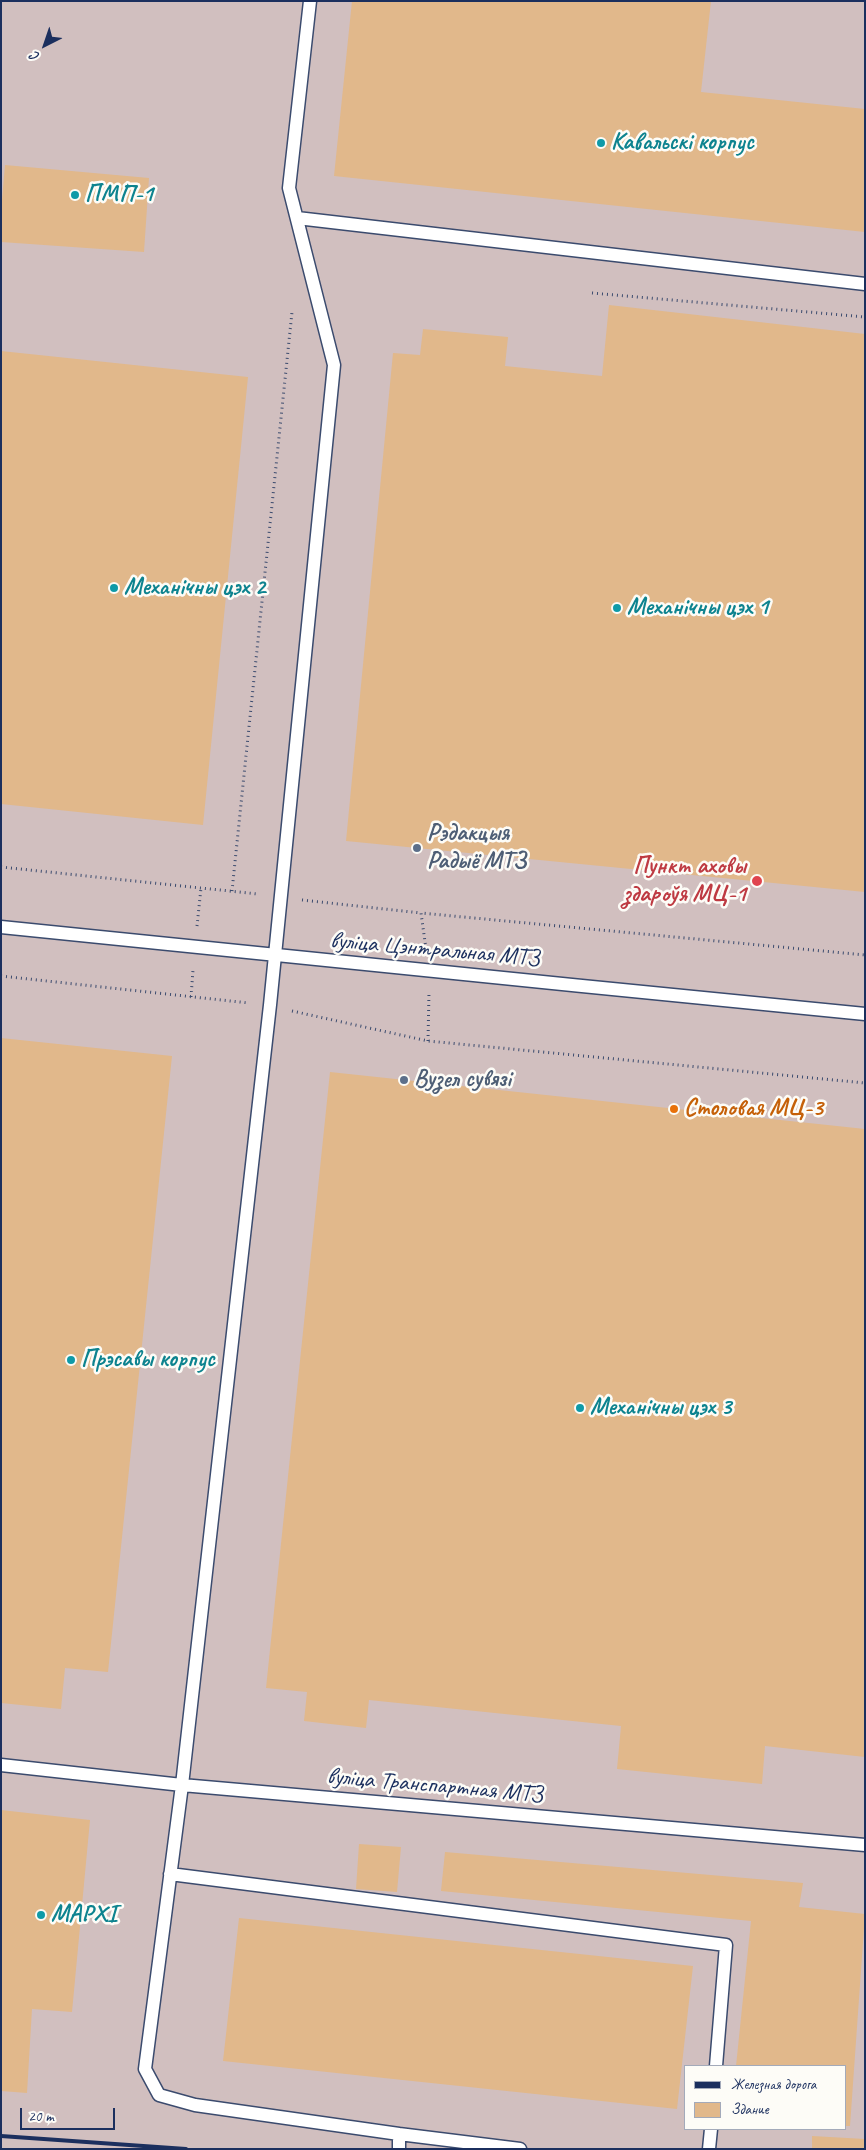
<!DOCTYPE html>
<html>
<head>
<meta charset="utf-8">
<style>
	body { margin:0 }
	#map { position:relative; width:866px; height:2150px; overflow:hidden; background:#eee7cc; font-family:Caveat,sans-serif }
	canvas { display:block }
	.frame { position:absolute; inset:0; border:2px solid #1b2f5e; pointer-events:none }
	.legend { position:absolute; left:684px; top:2065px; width:162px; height:65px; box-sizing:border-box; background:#fdfcf7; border:1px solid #a3aaba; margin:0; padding:6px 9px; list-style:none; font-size:15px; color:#1b2f5e }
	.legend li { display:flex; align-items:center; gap:10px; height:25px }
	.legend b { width:25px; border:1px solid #a3aaba }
	.north { position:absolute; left:20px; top:20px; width:50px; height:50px; -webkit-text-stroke:4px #fdfcf7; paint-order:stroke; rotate:221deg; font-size:14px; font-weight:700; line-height:20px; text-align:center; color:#1b2f5e }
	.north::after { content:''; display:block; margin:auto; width:18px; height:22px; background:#1b2f5e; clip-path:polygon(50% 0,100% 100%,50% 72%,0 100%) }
	.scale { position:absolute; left:20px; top:2108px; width:95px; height:22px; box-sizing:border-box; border:2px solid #1b2f5e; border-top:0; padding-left:6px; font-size:15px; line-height:18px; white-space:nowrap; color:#1b2f5e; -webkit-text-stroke:4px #fdfcf7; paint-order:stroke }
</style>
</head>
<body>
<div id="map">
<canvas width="866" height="2150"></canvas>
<div class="frame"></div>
<ul class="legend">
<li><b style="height:6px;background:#1b2f5e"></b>Железная дорога</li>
<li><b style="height:14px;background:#e1b88b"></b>Здание</li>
</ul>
<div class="north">С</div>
<div class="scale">20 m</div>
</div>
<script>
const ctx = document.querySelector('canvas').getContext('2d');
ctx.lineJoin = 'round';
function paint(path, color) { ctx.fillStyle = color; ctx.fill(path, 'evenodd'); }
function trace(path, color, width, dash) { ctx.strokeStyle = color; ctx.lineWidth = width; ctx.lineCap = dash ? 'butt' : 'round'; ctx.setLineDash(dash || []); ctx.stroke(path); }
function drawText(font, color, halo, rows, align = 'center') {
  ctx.font = font + ' Caveat,sans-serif'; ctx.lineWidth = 5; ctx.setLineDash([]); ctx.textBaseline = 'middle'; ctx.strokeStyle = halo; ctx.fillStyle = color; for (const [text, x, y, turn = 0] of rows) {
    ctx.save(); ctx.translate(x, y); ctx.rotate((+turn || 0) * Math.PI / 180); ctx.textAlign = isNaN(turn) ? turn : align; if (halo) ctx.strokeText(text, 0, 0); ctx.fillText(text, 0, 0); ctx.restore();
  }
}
const industrial = new Path2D(`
	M1 1H865V2149H1ZM685 2066H845V2129H685Z`);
const building = new Path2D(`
	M352 1H711L701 92 865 109V232L334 176Z
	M5 165 149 178 144 252 1 242V211Z
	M609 305 865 334V892L346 841 393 353 420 355 423 329 508 337 505 366 602 376Z
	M1 351 248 377 203 825 1 804Z
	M1 1038 172 1056 108 1672 65 1668 61 1709 1 1703Z
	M330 1072 865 1129V1757L765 1746 762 1784 617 1769 621 1726 369 1700 366 1728 304 1721 307 1692 266 1688Z
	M1 1810 90 1820 72 2012 32 2009 27 2093 1 2091Z
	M359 1844 401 1847 397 1892 356 1889Z
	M445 1852 803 1883 799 1907 865 1914 850 2126H845V2066H736L751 1921 441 1891Z
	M239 1918 693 1966 677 2109 223 2061Z
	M812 2136 865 2139V2149H812Z`);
const path = new Path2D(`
	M592 293 865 317
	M1 867 258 894
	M232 891 292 312
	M302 900 421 913
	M197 926 201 888
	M426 949 421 913 865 955
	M1 976 249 1003
	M191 997 193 970
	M292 1011 428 1041 865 1083
	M428 1041 429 992`);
const lane = new Path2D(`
	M310 1 289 188 334 365 270 1005 182 1785 145 2069 159 2095 195 2105 399 2134V2149
	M297 218 865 284
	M1 927C289 958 577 985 865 1014
	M1 1765 182 1785 865 1845
	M170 1874 726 1945 716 2066
	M399 2134 520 2149
	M709 2149 711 2129`);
const rail = new Path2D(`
	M1 2136 186 2149`);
const markers = [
	[601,143,5,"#0f9aa8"],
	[75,195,5,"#0f9aa8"],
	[114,588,5,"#0f9aa8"],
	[617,608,5,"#0f9aa8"],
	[417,848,5,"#5c6f8a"],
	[757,881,6,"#e0444e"],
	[404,1080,5,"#5c6f8a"],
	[674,1109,5,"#e8710a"],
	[71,1360,5,"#0f9aa8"],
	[580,1408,5,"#0f9aa8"],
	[41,1915,5,"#0f9aa8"]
];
const cultureNames = [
	["Кавальскі корпус",611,143],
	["ПМП-1",85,195],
	["Механічны цэх 2",124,588],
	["Механічны цэх 1",627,608],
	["Прэсавы корпус",81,1360],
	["Механічны цэх 3",590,1408],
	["МАРХІ",51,1915]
];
const serviceNames = [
	["Рэдакцыя",427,834],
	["Радыё МТЗ",427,862],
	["Вузел сувязі",414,1080]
];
const healthNames = [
	["Пункт аховы",746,867],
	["здароўя МЦ-1",746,895]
];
const streetNames = [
	["вуліца Цэнтральная МТЗ",435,950,5],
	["вуліца Транспартная МТЗ",435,1786,5]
];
const foodNames = [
	["Столовая МЦ-3",684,1109]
];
paint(industrial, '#d1bfbf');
paint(building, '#e1b88b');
trace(lane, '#3b4b6e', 15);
trace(path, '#3b4b6e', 3, [1, 4]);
trace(lane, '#fff', 12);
trace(rail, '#1b2f5e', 4);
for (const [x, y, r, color] of markers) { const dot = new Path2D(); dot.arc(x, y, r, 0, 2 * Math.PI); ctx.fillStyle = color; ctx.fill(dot); trace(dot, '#fdfcf7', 2); }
drawText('bold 24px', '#0d838f', '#fdfcf7', cultureNames, 'left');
drawText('bold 24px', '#4e5e75', '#fdfcf7', serviceNames, 'left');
drawText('bold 24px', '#be3a42', '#fdfcf7', healthNames, 'right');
drawText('24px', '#1b2f5e', '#fdfcf7', streetNames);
drawText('bold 24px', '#c56008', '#fdfcf7', foodNames, 'left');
</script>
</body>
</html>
